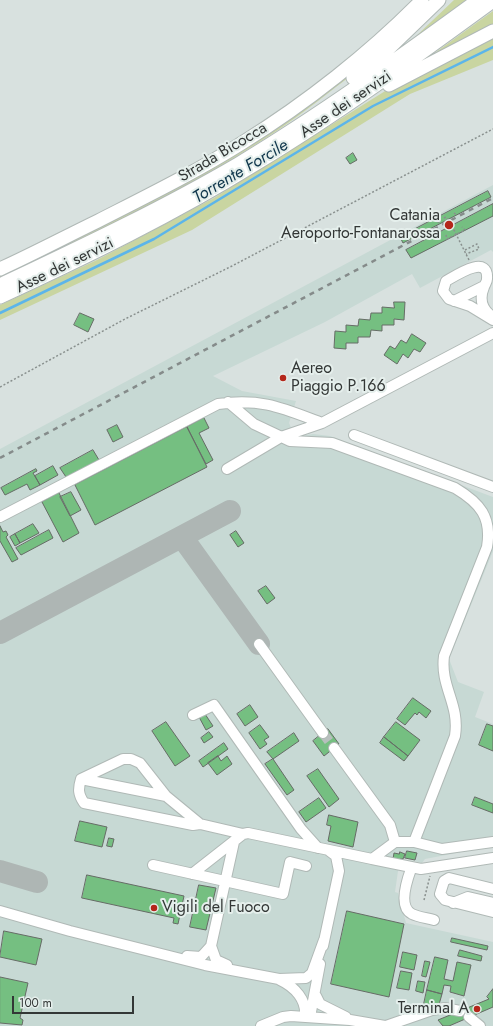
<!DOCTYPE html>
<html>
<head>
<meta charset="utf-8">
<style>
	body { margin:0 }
	#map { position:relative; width:493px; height:1026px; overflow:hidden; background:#d8e1df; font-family:Jost,sans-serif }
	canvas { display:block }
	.scale { position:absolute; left:12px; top:996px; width:122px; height:18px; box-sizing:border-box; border:2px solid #333736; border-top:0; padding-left:5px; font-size:12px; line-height:14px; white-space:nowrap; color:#333736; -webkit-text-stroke:3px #e5efec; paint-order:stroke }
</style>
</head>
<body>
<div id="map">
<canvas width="493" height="1026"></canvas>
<div class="scale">100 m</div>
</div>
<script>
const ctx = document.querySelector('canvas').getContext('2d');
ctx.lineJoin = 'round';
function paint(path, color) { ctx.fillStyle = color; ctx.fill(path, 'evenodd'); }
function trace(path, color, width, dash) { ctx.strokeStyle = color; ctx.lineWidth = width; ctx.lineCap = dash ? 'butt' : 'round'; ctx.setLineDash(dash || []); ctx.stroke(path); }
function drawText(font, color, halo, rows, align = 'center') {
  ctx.font = font + ' Jost,sans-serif'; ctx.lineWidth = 4; ctx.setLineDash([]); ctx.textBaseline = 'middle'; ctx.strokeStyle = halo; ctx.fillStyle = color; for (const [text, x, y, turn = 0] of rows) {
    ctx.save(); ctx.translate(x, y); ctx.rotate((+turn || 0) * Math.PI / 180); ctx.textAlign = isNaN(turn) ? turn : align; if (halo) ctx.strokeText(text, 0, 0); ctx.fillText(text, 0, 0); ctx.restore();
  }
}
const built = new Path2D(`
	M493 185V252L491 250 420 288 412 274 325 322 213 376 242 391 296 401 289 423 295 437 313 434 330 436 493 497V551L449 659 458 682 484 692 475 717 493 724V846L425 859 422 863 400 857 395 892 398 893 406 923 493 942V1026H0V449Z`);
const green = new Path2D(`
	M454 0H466L411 41Z
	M493 11V27L418 65Z
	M493 35V60L410 94 192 230 0 320V305L97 260 214 198 398 83Z
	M353 69 356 72C330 91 305 112 278 130 190 188 95 234 0 279V274L85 234Z`);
const stream = new Path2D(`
	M0 313 154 239 373 106 493 47`);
const taxiway = new Path2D(`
	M182 537 259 644
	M0 633 230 511
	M0 871 37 882`);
const building = new Path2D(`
	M353 153 357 160 350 164 346 158Z
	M488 191 491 197 403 243 400 237Z
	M493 204V216L411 258 406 250Z
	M394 302H405L404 320 394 319V325H382V331L371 330 370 337H358V343H346V349L334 348 335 331 346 332V325L358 326 359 319 370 320 371 313H382V307L394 308Z
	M80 313 94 319 88 332 74 325Z
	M412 334 426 343 420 352 414 349 408 358 403 354 397 364 384 355 390 346 395 349 401 340 406 343Z
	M204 418 209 428 199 433 213 460 206 464 187 427Z
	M117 425 123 437 113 442 107 430Z
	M187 427 207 467 95 525 75 485Z
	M93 450 99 460 66 477 60 468Z
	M53 466 58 475 40 485 35 476Z
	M36 469 37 471 33 473 40 485 30 490 27 484 5 495 1 488Z
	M71 492 81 510 70 516 60 497Z
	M59 493 79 533 63 542 42 502Z
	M33 524 39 533 20 543 15 534Z
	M0 526 3 532 6 531 8 535 6 537 18 559 12 562 0 541Z
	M49 530 53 538 21 555 16 548Z
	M236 531 244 543 238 547 230 535Z
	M15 534 20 543 15 546 10 537Z
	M266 586 275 598 267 604 258 591Z
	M413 698 431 711 426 718 419 712 417 715 415 713 405 725 397 719Z
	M250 705 258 717 245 726 237 714Z
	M205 714 213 726 206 730 199 717Z
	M166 722 190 756 175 766 152 731Z
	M396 722 420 740 408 756 384 737Z
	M487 724 493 726V751L479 745Z
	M260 725 269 737 264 740 267 744 260 749 249 733Z
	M328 729 339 744 324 756 313 741Z
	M209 732 213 737 204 743 201 738Z
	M294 733 299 741 273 759 267 752Z
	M384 737 408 756 404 761 380 743Z
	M224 743 228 749 203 767 199 761Z
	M218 756 221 761 227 756 232 764 217 775 208 763Z
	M273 759 294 790 287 795 265 764Z
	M318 769 339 799 329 807 307 776Z
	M475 797 493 804V813L472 805Z
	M319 798 326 808 306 822 299 812Z
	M329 815 358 822 353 847 328 841 331 826 327 825Z
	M80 821 107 827 102 847 75 841Z
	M109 838 114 839 112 847 107 846Z
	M407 851 417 853 415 860 405 858Z
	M400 852 405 854 403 859H400L399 861 393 859 394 853 399 854Z
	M87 875 184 896 178 924 173 923 174 918 82 898Z
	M199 885 216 888 206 930 190 927Z
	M347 911 404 924 389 997 331 984Z
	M4 931 42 939 36 965 0 957Z
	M452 938 488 946 487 950 451 942Z
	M460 950 482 956 481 961 458 956Z
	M403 952 417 955 414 970 400 967Z
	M435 957 448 960 444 979 453 981 457 962 471 965 464 996 450 992 451 986 444 985 442 994 427 990Z
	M425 961 430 962 426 977 422 976Z
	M401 971 412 973 409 990 397 988Z
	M0 977 28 983 20 1018 23 1020 22 1025 0 1023Z
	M418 981 425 982 423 993 416 991Z
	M493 989V1007L449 1026H443L438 1020 489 999 487 997Z
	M427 990 442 994 438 1008 424 1004Z`);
const minorTunnel = new Path2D(`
	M323 733 334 748`);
const path = new Path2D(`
	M454 213 457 215
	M444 218 446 217 448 220
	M438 221 439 224
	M452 226 469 260
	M446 235 447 239 465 230 462 227
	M465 250 477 244 479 249 466 254
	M0 387 125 319 232 266 493 129
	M424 900 430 876`);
const minor = new Path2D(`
	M454 301 484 286
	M493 317C482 310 479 299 484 287 485 284 487 282 487 279 489 253 455 276 446 281L443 291 449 299 470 306 493 320
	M354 435 493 487
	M227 469 281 437 322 423 493 333
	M0 517 218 404C262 398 282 408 322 423
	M259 644 323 733
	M193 715 214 705 301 829 318 848
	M334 748 390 825 395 842
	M81 779 166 796
	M200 824 193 825 84 803C78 794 78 789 81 779L123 759H131L140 763 166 796 200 824 243 834
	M414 842 442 849 493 842
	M372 859 421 869 493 858
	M153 865 283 894 290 862 306 866
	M411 869C407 880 398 907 412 914 418 917 427 918 434 920
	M192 874 243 834 248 833 372 859 395 842H414L455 736C460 704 440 687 444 656L487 547C492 517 480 503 455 488L332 443 290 441 254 424 228 402
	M493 889 449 878 444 881 440 894 445 900 493 912
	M453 903 468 897 493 903
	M0 911 70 931 205 965 279 979 306 978 312 973 324 940
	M323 946 339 871 336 856 328 850
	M187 956 201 957 211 946
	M227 965 216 960 211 946 234 842
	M280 980C295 987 307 1000 305 1017
	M316 996 320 1004 346 1017
	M310 1017 320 964
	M469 1017 480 1026
	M261 1026 283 1017 291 1016 350 1020 385 1026
	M386 1026 432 1010 445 1008 460 1011`);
const major = new Path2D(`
	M353 78 384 53 439 0
	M389 85 493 31
	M0 269C33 254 65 237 98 221 147 196 196 172 242 143 305 104 370 53 422 0
	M0 285C80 247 161 209 238 164 321 114 400 57 478 0
	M0 297C87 257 173 215 254 165 337 115 415 58 493 1`);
const rail = new Path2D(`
	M0 458 493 198`);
const markers = [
	[449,225,5,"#b4261a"],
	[283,378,4,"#b4261a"],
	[154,908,4,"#b4261a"],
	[477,1009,4,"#b4261a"]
];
const streetNames = [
	["Asse dei servizi",346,105,-34],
	["Strada Bicocca",223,153,-31],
	["Asse dei servizi",65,266,-26]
];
const poiNames = [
	["Catania",440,216],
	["Aeroporto-Fontanarossa",440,234],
	["Aereo",291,369,"left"],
	["Piaggio P.166",291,387,"left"],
	["Vigili del Fuoco",162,908,"left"],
	["Terminal A",469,1009]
];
const waterNames = [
	["Torrente Forcile",241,172,-31]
];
paint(built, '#c7d9d4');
paint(green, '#c9d5a1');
trace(stream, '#5cb5ea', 2.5);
trace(taxiway, '#aeb6b4', 22);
paint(building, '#75bf81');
trace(building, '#666c66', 1);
trace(minorTunnel, '#b7bfbd', 10, [10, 5]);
trace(minor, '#b0b9b6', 12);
trace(major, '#b0b9b6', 15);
trace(path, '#89908e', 1.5, [2, 2]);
trace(minor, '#fff', 10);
trace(major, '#fff', 13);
trace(rail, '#858b8a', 2.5, [5, 5]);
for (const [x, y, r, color] of markers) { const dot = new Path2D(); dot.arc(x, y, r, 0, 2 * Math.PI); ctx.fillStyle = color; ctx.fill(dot); trace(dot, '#e5efec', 1.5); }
drawText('16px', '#333736', '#e5efec', streetNames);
drawText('16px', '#333736', '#e5efec', poiNames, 'right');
drawText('italic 17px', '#0f364c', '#e5efec', waterNames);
</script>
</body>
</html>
